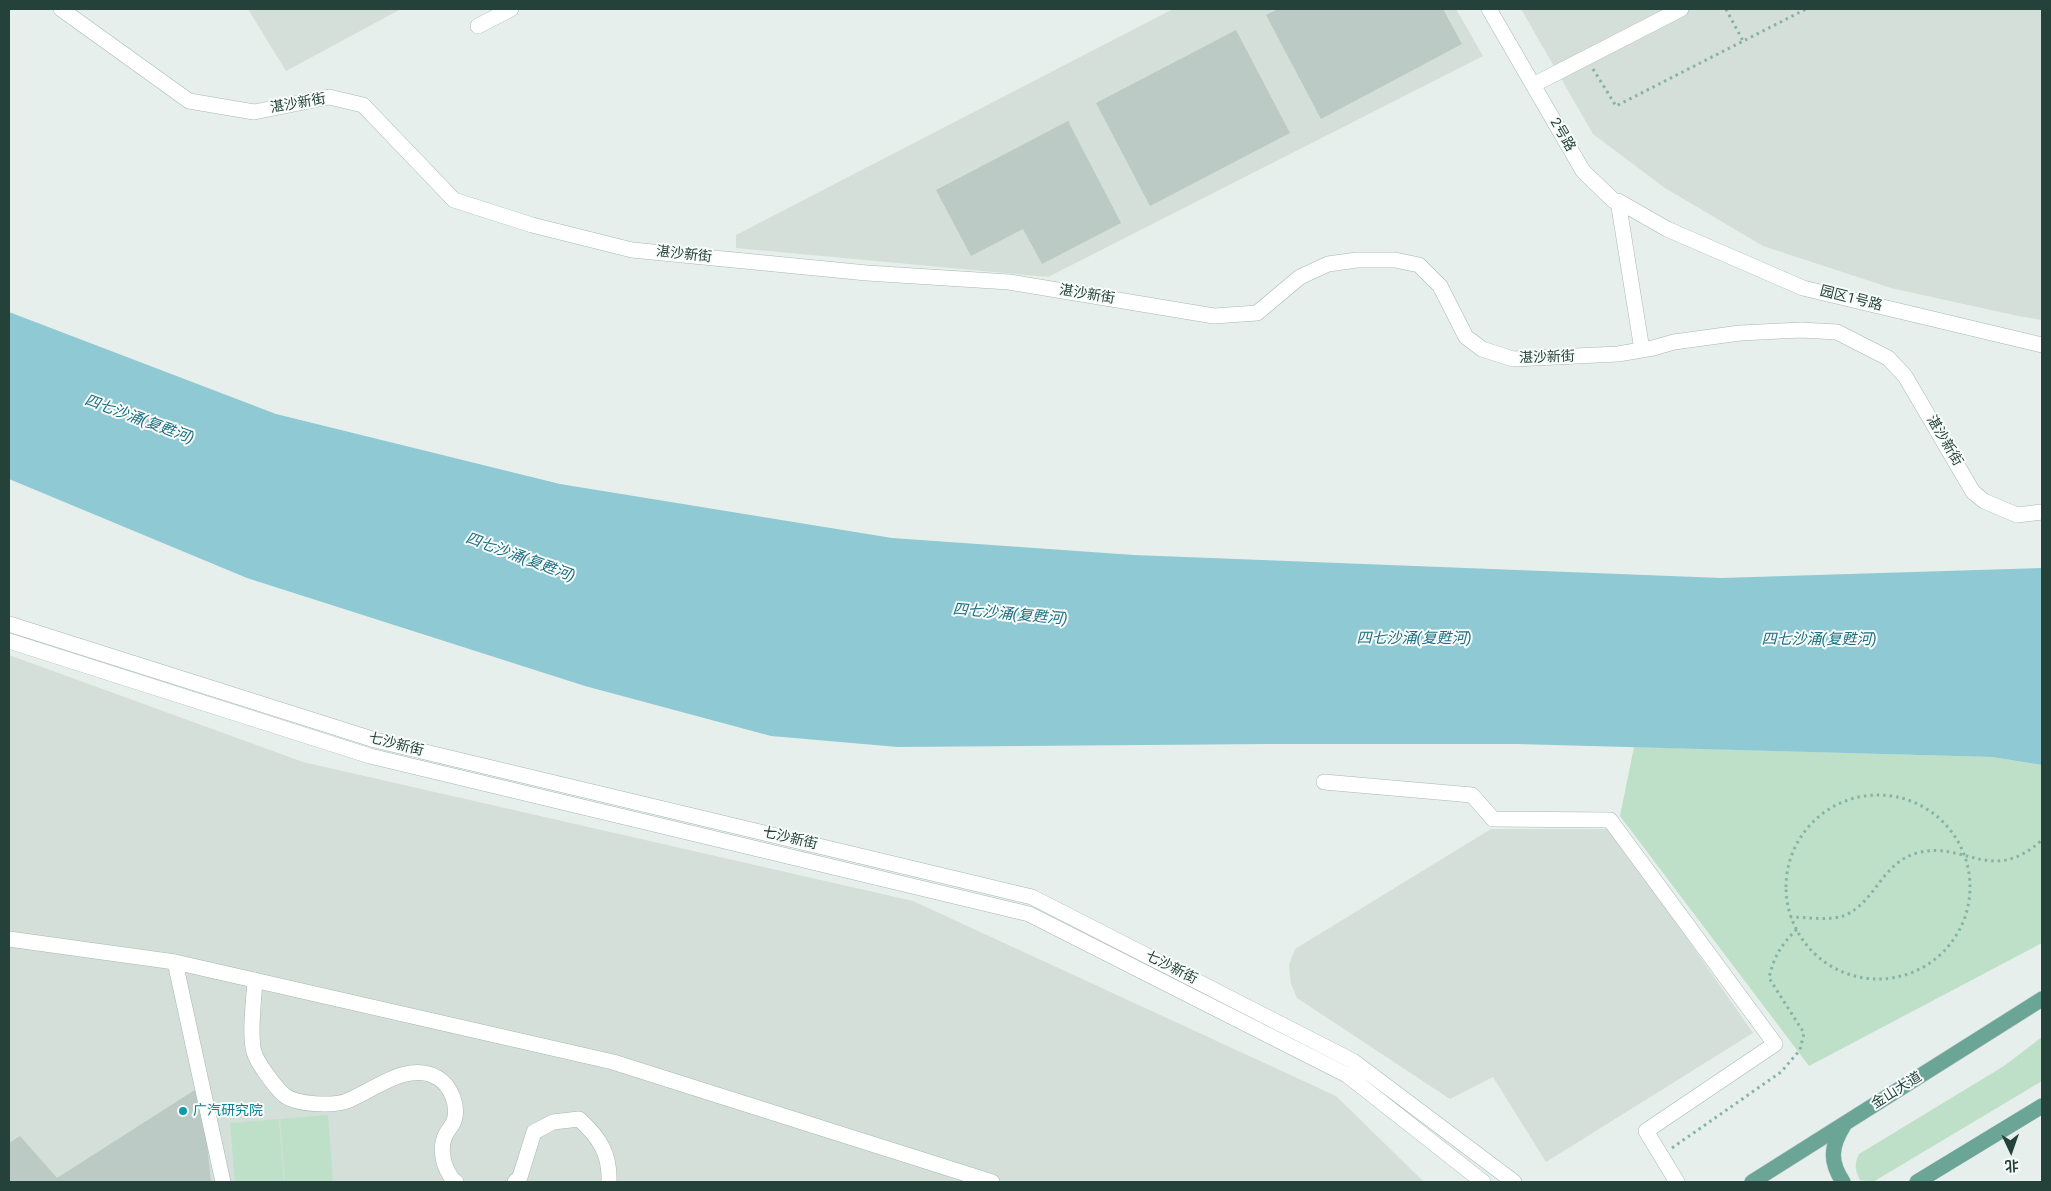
<!DOCTYPE html>
<html>
<head>
<meta charset="utf-8">
<style>
	body { margin:0 }
	#map { position:relative; width:2051px; height:1191px; overflow:hidden; background:#e6efeb; font-family:Roboto,"Noto Sans SC",sans-serif }
	canvas { display:block }
	.frame { position:absolute; inset:0; border:10px solid #24423a; pointer-events:none }
	.north { position:absolute; left:1986px; top:1126px; width:50px; height:50px; -webkit-text-stroke:4px #f7fbf9; paint-order:stroke; rotate:177deg; font-size:14px; font-weight:700; line-height:20px; text-align:center; color:#24423a }
	.north::after { content:''; display:block; margin:auto; width:18px; height:22px; background:#24423a; clip-path:polygon(50% 0,100% 100%,50% 72%,0 100%) }
</style>
</head>
<body>
<div id="map">
<canvas width="2051" height="1191"></canvas>
<div class="frame"></div>
<div class="north">北</div>
</div>
<script>
const ctx = document.querySelector('canvas').getContext('2d');
ctx.lineJoin = 'round';
function paint(path, color) { ctx.fillStyle = color; ctx.fill(path, 'evenodd'); }
function trace(path, color, width, dash) { ctx.strokeStyle = color; ctx.lineWidth = width; ctx.lineCap = dash ? 'butt' : 'round'; ctx.setLineDash(dash || []); ctx.stroke(path); }
function drawText(font, color, halo, rows, align = 'center') {
  ctx.font = font + ' Roboto,"Noto Sans SC",sans-serif'; ctx.lineWidth = 4; ctx.setLineDash([]); ctx.textBaseline = 'middle'; ctx.strokeStyle = halo; ctx.fillStyle = color; for (const [text, x, y, turn = 0] of rows) {
    ctx.save(); ctx.translate(x, y); ctx.rotate((+turn || 0) * Math.PI / 180); ctx.textAlign = isNaN(turn) ? turn : align; if (halo) ctx.strokeText(text, 0, 0); ctx.fillText(text, 0, 0); ctx.restore();
  }
}
const built = new Path2D(`
	M248 9H401L286 71Z
	M1173 9H1456L1483 56 1048 277 736 248V235Z
	M1521 9H2042V320L2018 316 1891 288 1763 246 1665 188 1593 134Z
	M9 655 303 762 913 901 1336 1096 1424 1182H9Z
	M1491 829H1611L1753 1033 1546 1162 1493 1077 1450 1099 1297 998 1291 984 1289 965 1295 949Z`);
const green = new Path2D(`
	M1634 747 1992 757 2042 765V943L1809 1066 1620 816Z
	M2042 1037V1081L1873 1182 1860 1180C1855 1170 1854 1164 1859 1154L2004 1066Z
	M328 1115 333 1182H285L280 1119Z
	M279 1119 284 1182H235L230 1123Z`);
const water = new Path2D(`
	M9 312 276 414 560 484 892 538 1134 555 1721 578 2042 568V765L1992 757 1517 744H1268L898 747 771 736 585 686 247 578 9 479Z`);
const building = new Path2D(`
	M1278 9H1443L1462 44 1321 119 1266 15Z
	M1236 30 1290 133 1150 206 1096 103Z
	M1068 121 1121 223 1042 264 1023 229 971 256 936 190Z
	M201 1086 211 1182H9V1143L20 1136 57 1178Z`);
const path = new Path2D(`
	M1726 9 1743 41
	M1593 69 1616 106 1806 9
	M1786 887a92 92 0 1 1 184 0a92 92 0 1 1-184 0Z
	M1790 917C1806 917 1828 921 1843 916 1875 904 1881 863 1917 853 1965 840 1991 886 2042 840
	M1672 1148 1781 1072 1800 1050 1804 1033 1769 978C1774 956 1781 945 1797 929`);
const minor = new Path2D(`
	M61 9 189 101 254 112 329 97 363 105 454 200 532 225 632 250 867 273 1009 282 1214 316 1257 313 1300 277 1328 264 1357 260H1395L1419 265 1440 286 1466 337 1482 349 1513 359 1618 354 1653 348 1674 342 1740 333 1801 330 1837 332 1888 358 1905 376 1973 492 1984 501 2017 515 2042 512
	M1489 9 1583 171 1614 201H1618L1667 229 1803 288 2042 345
	M478 26 511 9
	M1533 85 1681 9
	M1618 201 1642 350
	M9 624 375 740 1032 897 1353 1061 1514 1182
	M9 641 370 756 1029 914 1347 1075 1483 1182
	M1324 782 1472 795 1493 819 1610 820 1775 1044 1646 1131 1677 1182
	M9 939 175 962 613 1062 992 1182
	M175 962 223 1182
	M255 980C254 1000 249 1034 254 1052 257 1063 276 1088 284 1095 296 1105 333 1106 347 1101 374 1090 409 1060 438 1078 451 1086 459 1106 454 1121 452 1126 448 1130 446 1134 440 1145 442 1160 447 1170 450 1175 451 1179 456 1182
	M515 1182 520 1177 534 1132 553 1122 579 1119C600 1138 610 1154 609 1182`);
const major = new Path2D(`
	M1752 1182 2042 999
	M1843 1182C1829 1161 1831 1146 1844 1125
	M1917 1182 2042 1106`);
const markers = [
	[183,1111,5,"#0f9aa8"]
];
const streetNames = [
	["湛沙新街",298,104,-10],
	["2号路",1562,135,60],
	["湛沙新街",684,255,6],
	["湛沙新街",1087,295,9],
	["园区1号路",1851,299,14],
	["湛沙新街",1547,358,-2],
	["湛沙新街",1944,441,59],
	["七沙新街",396,745,14],
	["七沙新街",790,839,13],
	["七沙新街",1171,968,27],
	["金山大道",1897,1091,-32]
];
const cultureNames = [
	["广汽研究院",193,1111]
];
const waterNames = [
	["四七沙涌(复甦河)",139,420,20],
	["四七沙涌(复甦河)",520,558,20],
	["四七沙涌(复甦河)",1010,615,5],
	["四七沙涌(复甦河)",1414,639],
	["四七沙涌(复甦河)",1819,640]
];
paint(built, '#d4dfda');
paint(green, '#bfe0c8');
paint(water, '#8ec9d4');
paint(building, '#bbcac4');
trace(minor, '#a8b8b2', 16);
trace(major, '#c2cac8', 16);
trace(path, '#86b3a5', 3, [2.5, 4]);
trace(minor, '#fff', 15);
trace(major, '#6aa596', 15);
for (const [x, y, r, color] of markers) { const dot = new Path2D(); dot.arc(x, y, r, 0, 2 * Math.PI); ctx.fillStyle = color; ctx.fill(dot); trace(dot, '#f7fbf9', 2); }
drawText('14px', '#24423a', '#f7fbf9', streetNames);
drawText('14px', '#0d838f', '#f7fbf9', cultureNames, 'left');
drawText('italic 15px', '#1c6f80', '#f7fbf9', waterNames);
</script>
</body>
</html>
